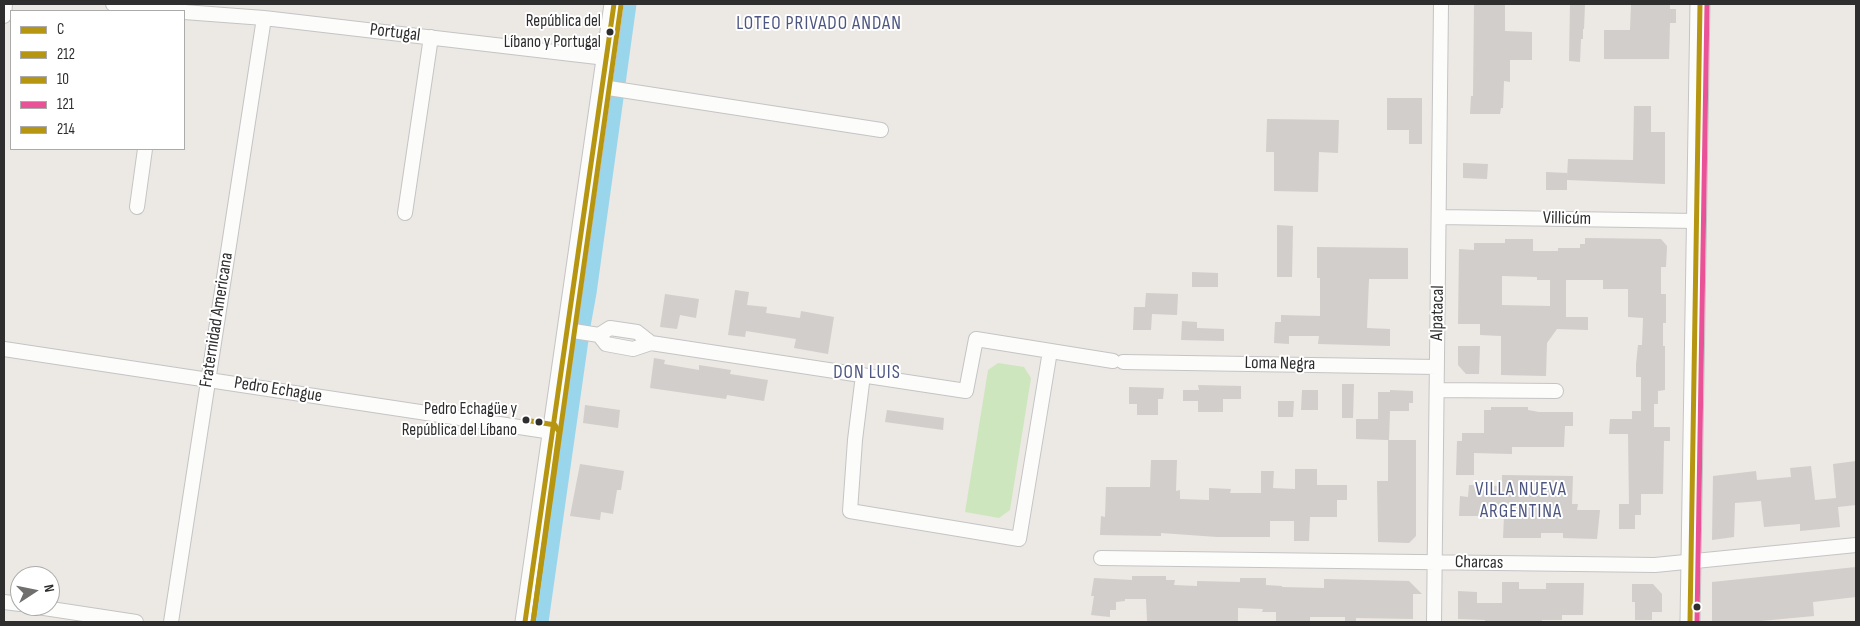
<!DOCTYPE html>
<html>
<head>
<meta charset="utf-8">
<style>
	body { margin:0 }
	#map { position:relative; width:1860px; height:626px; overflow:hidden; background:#ece8e4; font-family:"Sofia Sans Condensed",sans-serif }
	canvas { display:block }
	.frame { position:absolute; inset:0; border:5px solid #2e2e2e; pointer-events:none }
	.legend { position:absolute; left:10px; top:10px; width:175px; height:140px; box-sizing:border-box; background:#fff; border:1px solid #ababab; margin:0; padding:6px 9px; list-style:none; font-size:15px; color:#2e2e2e }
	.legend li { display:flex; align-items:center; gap:10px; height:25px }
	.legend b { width:25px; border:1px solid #ababab }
	.north { position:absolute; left:10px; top:566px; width:50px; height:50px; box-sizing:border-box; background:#fff; border:1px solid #ababab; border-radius:50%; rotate:79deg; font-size:14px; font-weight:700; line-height:20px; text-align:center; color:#2e2e2e }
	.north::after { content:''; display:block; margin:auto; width:18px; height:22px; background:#706f6e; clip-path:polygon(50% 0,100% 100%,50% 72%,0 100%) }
</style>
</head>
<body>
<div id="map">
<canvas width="1860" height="626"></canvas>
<div class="frame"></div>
<ul class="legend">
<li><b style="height:6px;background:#b69610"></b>C</li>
<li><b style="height:6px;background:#b69610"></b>212</li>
<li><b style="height:6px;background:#b69610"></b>10</li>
<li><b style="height:6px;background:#e95297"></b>121</li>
<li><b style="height:6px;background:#b69610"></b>214</li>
</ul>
<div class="north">N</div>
</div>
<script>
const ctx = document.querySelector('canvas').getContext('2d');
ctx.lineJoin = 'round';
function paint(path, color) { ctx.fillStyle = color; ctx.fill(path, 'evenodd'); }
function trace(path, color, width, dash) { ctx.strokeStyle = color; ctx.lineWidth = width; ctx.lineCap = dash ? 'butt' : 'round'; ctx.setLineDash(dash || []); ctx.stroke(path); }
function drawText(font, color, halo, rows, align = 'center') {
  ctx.font = font + ' "Sofia Sans Condensed",sans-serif'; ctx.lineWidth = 4; ctx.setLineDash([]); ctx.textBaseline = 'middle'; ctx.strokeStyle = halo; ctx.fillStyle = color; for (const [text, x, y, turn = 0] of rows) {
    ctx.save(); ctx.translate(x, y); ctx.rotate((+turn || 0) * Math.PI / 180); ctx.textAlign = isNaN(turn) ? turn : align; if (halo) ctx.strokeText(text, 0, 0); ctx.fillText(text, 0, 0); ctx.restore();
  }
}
const green = new Path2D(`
	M998 363 1024 367 1031 378 1010 510 999 518 965 512 988 370Z`);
const canal = new Path2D(`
	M583 326 589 293 629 4
	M541 622 581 340`);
const building = new Path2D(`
	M1474 4H1505V31L1532 32V60H1510V82L1504 81 1503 108H1501L1500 114H1470L1471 96H1473Z
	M1570 4H1585L1584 29H1583V39H1581L1580 62 1569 61Z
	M1631 4H1670V9H1676V23H1670L1669 59H1604V30H1630Z
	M1387 98H1422V144H1409V130H1387Z
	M1634 106H1651V132H1665V184L1567 180V190H1546V172L1567 173V177L1568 159 1633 160Z
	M1267 119 1339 120 1338 153 1319 152 1318 192 1274 191V152H1266Z
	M1463 163 1488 164 1487 179 1463 178Z
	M1277 225 1293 226 1292 277H1277Z
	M1585 238 1661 239 1667 246 1666 267H1661V294H1666V323H1663V346H1665V390L1658 391V404H1654V427H1670V441H1664L1663 494H1641V515H1635V529H1619V504H1629L1628 434H1609L1610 419H1632V411H1641V377H1636V364L1638 345H1642L1643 318 1628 317V289H1603V280H1566V317H1588V330L1557 329 1547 343 1546 376 1501 375V336L1480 335V324H1458L1459 249 1474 250V243H1505V239H1533V251H1558V248H1580V244H1585ZM1502 276 1537 277V280H1550V306L1502 305Z
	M1317 247 1408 248V279H1369L1367 328 1390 329V346L1318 344 1319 336H1289V344L1274 343 1275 322H1281V315L1320 316V278H1317Z
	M1192 272 1218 273V287H1192Z
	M735 290 749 292 747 305 767 307 766 313 800 318 801 311 834 317 828 354 794 348 796 339 746 331 745 337 728 335Z
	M1146 293 1178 294 1177 315 1152 314 1151 330H1133L1134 307H1145Z
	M665 294 699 299 696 318 680 315 677 329 660 327Z
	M1182 321 1197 322V328L1224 329V341L1181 340Z
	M1458 346H1480L1479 374H1466L1458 365Z
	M654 358 665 360 664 364 699 370V365L731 370 730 374 768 380 764 401 727 395 726 399 650 388Z
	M1342 384H1354L1353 418H1342Z
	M1198 385 1241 386V399H1223V412H1198V401H1183V390H1199Z
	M1129 387 1164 388 1163 399H1158V415H1137V404H1129Z
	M1302 390H1318V410H1301Z
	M1390 390 1413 391V403H1409V411H1390L1389 440H1416V536L1409 543 1378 542 1377 481H1388V440L1356 439V419H1378V392H1390Z
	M1278 401H1294L1293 417H1278Z
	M585 405 620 410 618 428 583 423Z
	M1491 407H1528V410L1539 412H1573V426H1565L1564 447H1512V454L1474 453V475H1456L1457 441H1462V433H1484V410H1491Z
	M887 410 944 418 943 430 885 422Z
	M1151 460H1177L1176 491 1180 490V499L1209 500V488L1231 489 1230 493H1261V471H1274L1273 488 1295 489V469H1317V485H1347V500H1337V517H1310L1309 541H1294V521H1270V537H1217L1161 533V536L1100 535 1101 516 1105 517 1106 487H1150Z
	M1856 461V505L1838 507 1840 527 1800 531V524L1764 527 1761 501 1735 503 1734 537 1712 540 1713 476 1756 471 1757 480 1791 477 1790 468 1811 466 1815 500 1836 498 1833 464Z
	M580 464 624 471 621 490H617L613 514 601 512 600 520 570 516Z
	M1502 475 1573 476 1572 504H1578L1577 510H1600L1597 539 1563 538V533H1541V538H1503L1504 516H1459L1460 496 1468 497 1469 485 1502 486Z
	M1856 567V597L1813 602 1814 616 1750 622H1712V582Z
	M1132 576H1166V580H1175L1174 585 1197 586V581L1240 582V578H1266V585L1282 586V587L1324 588V579L1409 581 1422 594H1413V619L1356 618V622H1345V617H1310V621H1303V622H1276V612H1262L1263 609 1238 608V622L1147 621 1146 599H1125V601L1116 602V610H1110V617L1091 615 1094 596H1091L1094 578 1132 580Z
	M1502 582H1519V589H1546V583H1584L1583 615H1562V620H1542V622H1485V620L1458 619V591L1477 592V603H1502Z
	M1632 584H1653L1662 594V612H1652V620H1635V602H1632Z`);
const street = new Path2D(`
	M113 4 179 11
	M184 12 264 18 606 58
	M4 16 5 4
	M602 87 881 130
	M137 207 145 149
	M405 213 431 37
	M1439 217 1696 221
	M567 330 599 335 610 328 637 332 651 343
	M599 335 606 344 633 349 651 343 966 391 976 339 1113 361
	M4 349 552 432
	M1123 362 1437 367
	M863 375 855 440 850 511 1019 539 1050 351
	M1437 390 1556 391
	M1101 558 1655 565 1856 545
	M4 602 20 604
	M31 606 136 622
	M171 622 264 18
	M1434 622 1441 4`);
const secondary = new Path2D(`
	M525 622 614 4
	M1690 622 1700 4`);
const bus1 = new Path2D(`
	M525 622 614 4`);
const bus2 = new Path2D(`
	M533 622 621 5`);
const bus3 = new Path2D(`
	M1690 622 1700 4`);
const bus4 = new Path2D(`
	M1697 622 1707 4`);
const bus5 = new Path2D(`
	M525 420 555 425 559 432 533 622`);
const markers = [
	[610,32,4.5,"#2e2e2e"],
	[526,420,4.5,"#2e2e2e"],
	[539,422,4.5,"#2e2e2e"],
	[1697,607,4.5,"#2e2e2e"]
];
const busNames = [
	["República del",601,22],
	["Líbano y Portugal",601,43],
	["Pedro Echagüe y",517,410],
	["República del Líbano",517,431]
];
const streetNames = [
	["Portugal",395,33,7],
	["Villicúm",1567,219,1],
	["Alpatacal",1438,313,-89],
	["Fraternidad Americana",217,320,-81],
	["Loma Negra",1280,364,1],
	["Pedro Echague",278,390,9],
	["Charcas",1479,563,1]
];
const neighbourhoodNames = [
	["LOTEO PRIVADO ANDAN",819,24],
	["DON LUIS",867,373],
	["VILLA NUEVA",1521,490],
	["ARGENTINA",1521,512]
];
paint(green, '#cee6be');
trace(canal, '#99d6ec', 15);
paint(building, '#d1cecb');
trace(street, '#c5c4c5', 16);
trace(secondary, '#c5c4c5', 21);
trace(street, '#fcfcfb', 14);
trace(secondary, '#fcfcfb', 19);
trace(bus1, '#b69610', 5);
trace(bus2, '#b69610', 5);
trace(bus3, '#b69610', 5);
trace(bus4, '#e95297', 5);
trace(bus5, '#b69610', 5);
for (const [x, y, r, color] of markers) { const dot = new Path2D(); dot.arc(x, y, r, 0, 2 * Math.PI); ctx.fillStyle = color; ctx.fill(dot); trace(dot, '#fff', 2); }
drawText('17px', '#2e2e2e', '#fff', busNames, 'right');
drawText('18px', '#2e2e2e', '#fff', streetNames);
ctx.letterSpacing = '1px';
drawText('19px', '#4d5680', '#fff', neighbourhoodNames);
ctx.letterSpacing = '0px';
</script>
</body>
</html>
